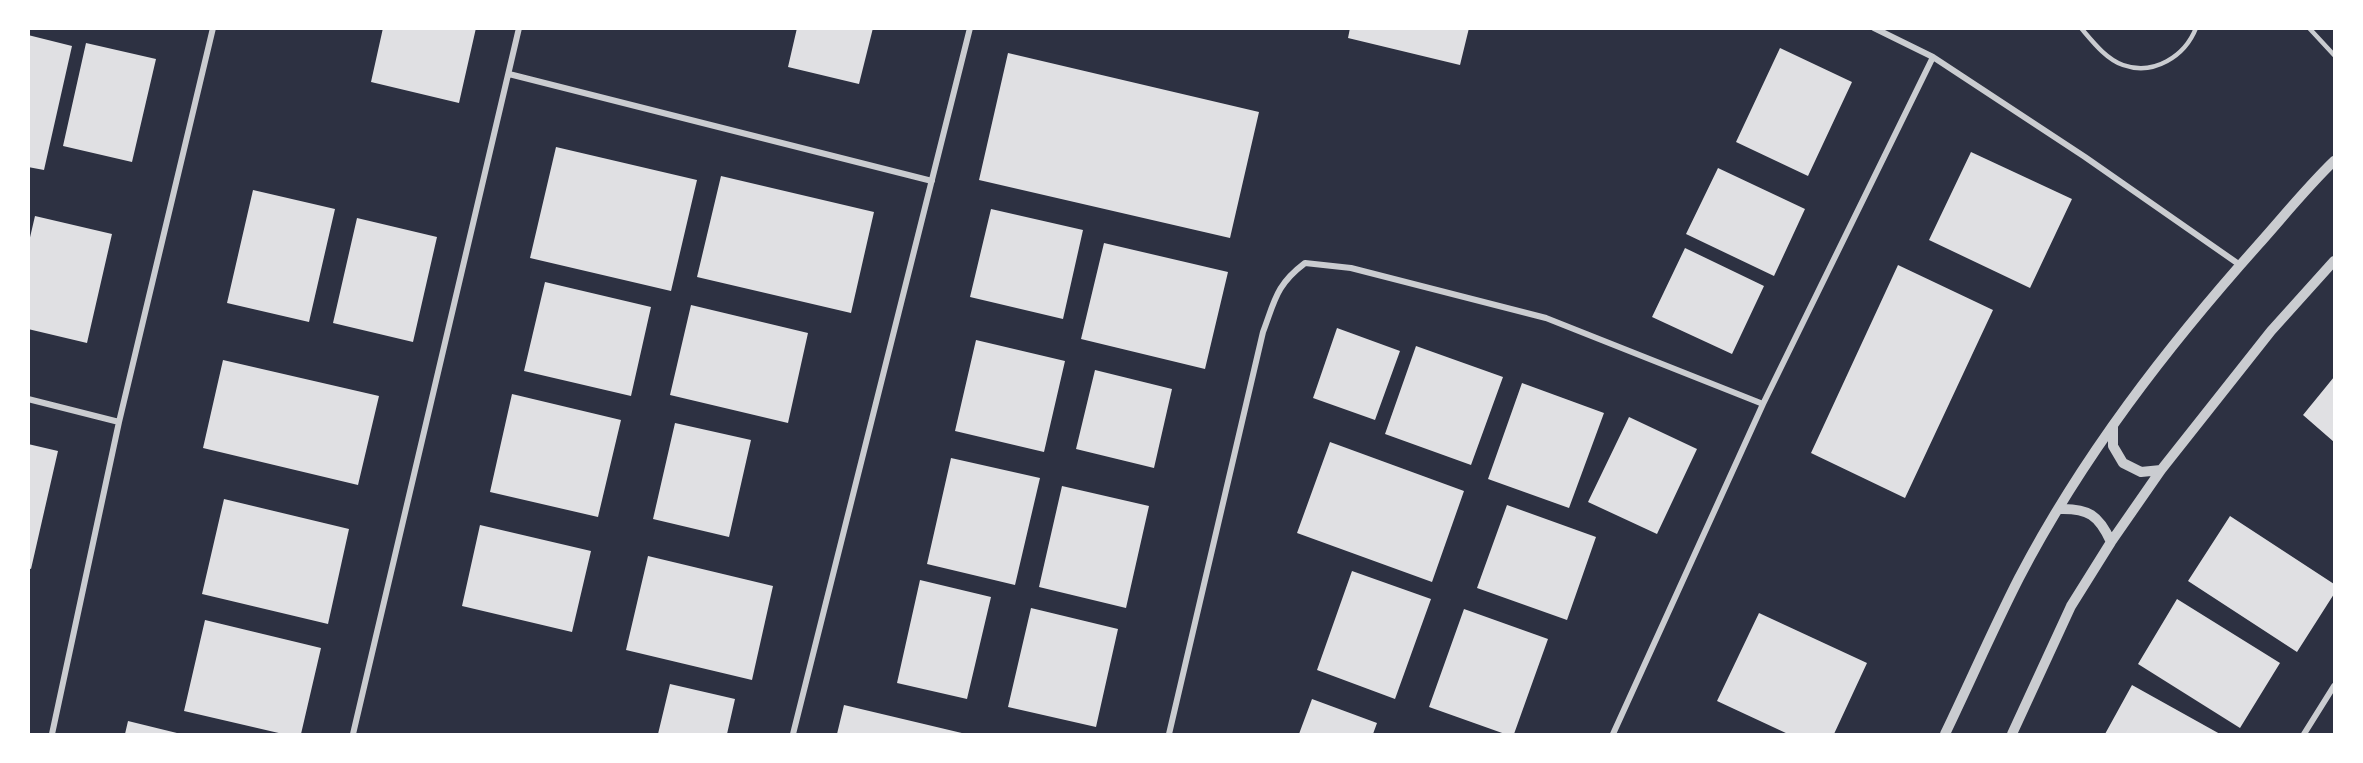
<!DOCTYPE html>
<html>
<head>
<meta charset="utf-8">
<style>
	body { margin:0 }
	#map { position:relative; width:2363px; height:763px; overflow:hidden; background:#2d3142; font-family:"Public Sans",sans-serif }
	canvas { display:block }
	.frame { position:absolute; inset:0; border:30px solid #fff; pointer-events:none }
</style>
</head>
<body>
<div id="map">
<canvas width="2363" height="763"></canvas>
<div class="frame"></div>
</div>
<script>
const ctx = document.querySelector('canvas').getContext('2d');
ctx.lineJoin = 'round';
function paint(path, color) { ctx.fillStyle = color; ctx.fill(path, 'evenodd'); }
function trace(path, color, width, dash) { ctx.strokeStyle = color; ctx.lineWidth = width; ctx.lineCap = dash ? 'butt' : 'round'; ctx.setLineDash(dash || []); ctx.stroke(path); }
const building = new Path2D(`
	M383 28H476L459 103 371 82Z
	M797 28H873L859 84 788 67Z
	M1350 28H1469L1460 65 1348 38Z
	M28 35 72 46 44 170 28 167Z
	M86 43 156 59 132 162 63 146Z
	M1780 48 1852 82 1808 176 1736 142Z
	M1008 53 1259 112 1230 238 979 180Z
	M556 147 697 180 671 291 530 258Z
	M1971 152 2072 199 2030 288 1929 240Z
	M1718 168 1805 209 1774 276 1686 234Z
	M721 176 874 212 851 313 697 277Z
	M253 190 335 209 309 322 227 303Z
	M991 209 1083 230 1063 319 970 297Z
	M35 216 112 234 87 343 28 329V246Z
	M357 218 437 237 413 342 333 323Z
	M1104 243 1228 272 1205 369 1081 339Z
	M1685 248 1764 286 1732 354 1652 317Z
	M1898 265 1993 310 1905 498 1811 453Z
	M545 282 651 307 631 396 524 371Z
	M691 305 808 333 788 423 670 395Z
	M1337 328 1400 351 1375 420 1313 398Z
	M976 340 1065 361 1044 452 955 431Z
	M1416 346 1503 377 1471 465 1385 434Z
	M223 360 379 396 358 485 203 448Z
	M1095 370 1172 389 1154 468 1076 449Z
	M2334 377V442L2303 415Z
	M1522 383 1604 413 1569 508 1488 479Z
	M512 394 621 420 598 517 490 492Z
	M1629 417 1697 449 1657 534 1588 502Z
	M675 423 751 440 729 537 653 519Z
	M1330 442 1464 491 1432 582 1297 533Z
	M28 444 58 451 31 569 28 568Z
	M951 458 1040 478 1015 585 927 564Z
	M1062 486 1149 506 1126 608 1039 587Z
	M224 499 349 529 328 624 202 594Z
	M1507 505 1596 537 1567 620 1477 588Z
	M2230 516 2334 584V594L2297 652 2188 581Z
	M480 525 591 551 572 632 462 606Z
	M648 556 773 586 752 680 626 650Z
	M1352 571 1431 599 1395 699 1317 670Z
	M920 580 991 597 967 699 897 683Z
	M2177 599 2280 663 2240 728 2138 664Z
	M1031 608 1118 629 1096 727 1008 707Z
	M1464 609 1548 639 1514 734H1505L1429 707Z
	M1759 613 1867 663 1834 734H1788L1717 701Z
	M205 620 321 648 301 734H283L184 711Z
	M670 684 735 699 727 734H658Z
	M2132 685 2220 734H2105Z
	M1312 699 1377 723 1373 734H1299Z
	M844 705 966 734H837Z
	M128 721 181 734H125Z`);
const service = new Path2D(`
	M2081 28C2093 42 2106 59 2123 65 2154 76 2185 56 2196 28
	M2309 28 2334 55`);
const minor = new Path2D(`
	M1874 28 1933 57 2085 157 2240 265
	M509 74 932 181
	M28 399 119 422
	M52 734 119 422 213 28
	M353 734 519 28
	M793 734 970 28
	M1169 734 1263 332C1275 300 1276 285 1305 263L1351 268 1546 318 1763 404
	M1613 734 1763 404 1933 57
	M2304 734 2334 686`);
const tertiary = new Path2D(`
	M2113 426V446L2123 463 2141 472 2161 470
	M2059 509C2088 508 2099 515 2111 542
	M1945 734C1970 682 1993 629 2019 578 2082 457 2167 347 2258 245 2283 217 2307 187 2334 161
	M2012 734 2071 606 2111 542 2161 470 2271 331 2334 261`);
paint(building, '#e0e0e3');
trace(service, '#caccd0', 4.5);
trace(minor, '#caccd0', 6);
trace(tertiary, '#caccd0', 10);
</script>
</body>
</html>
